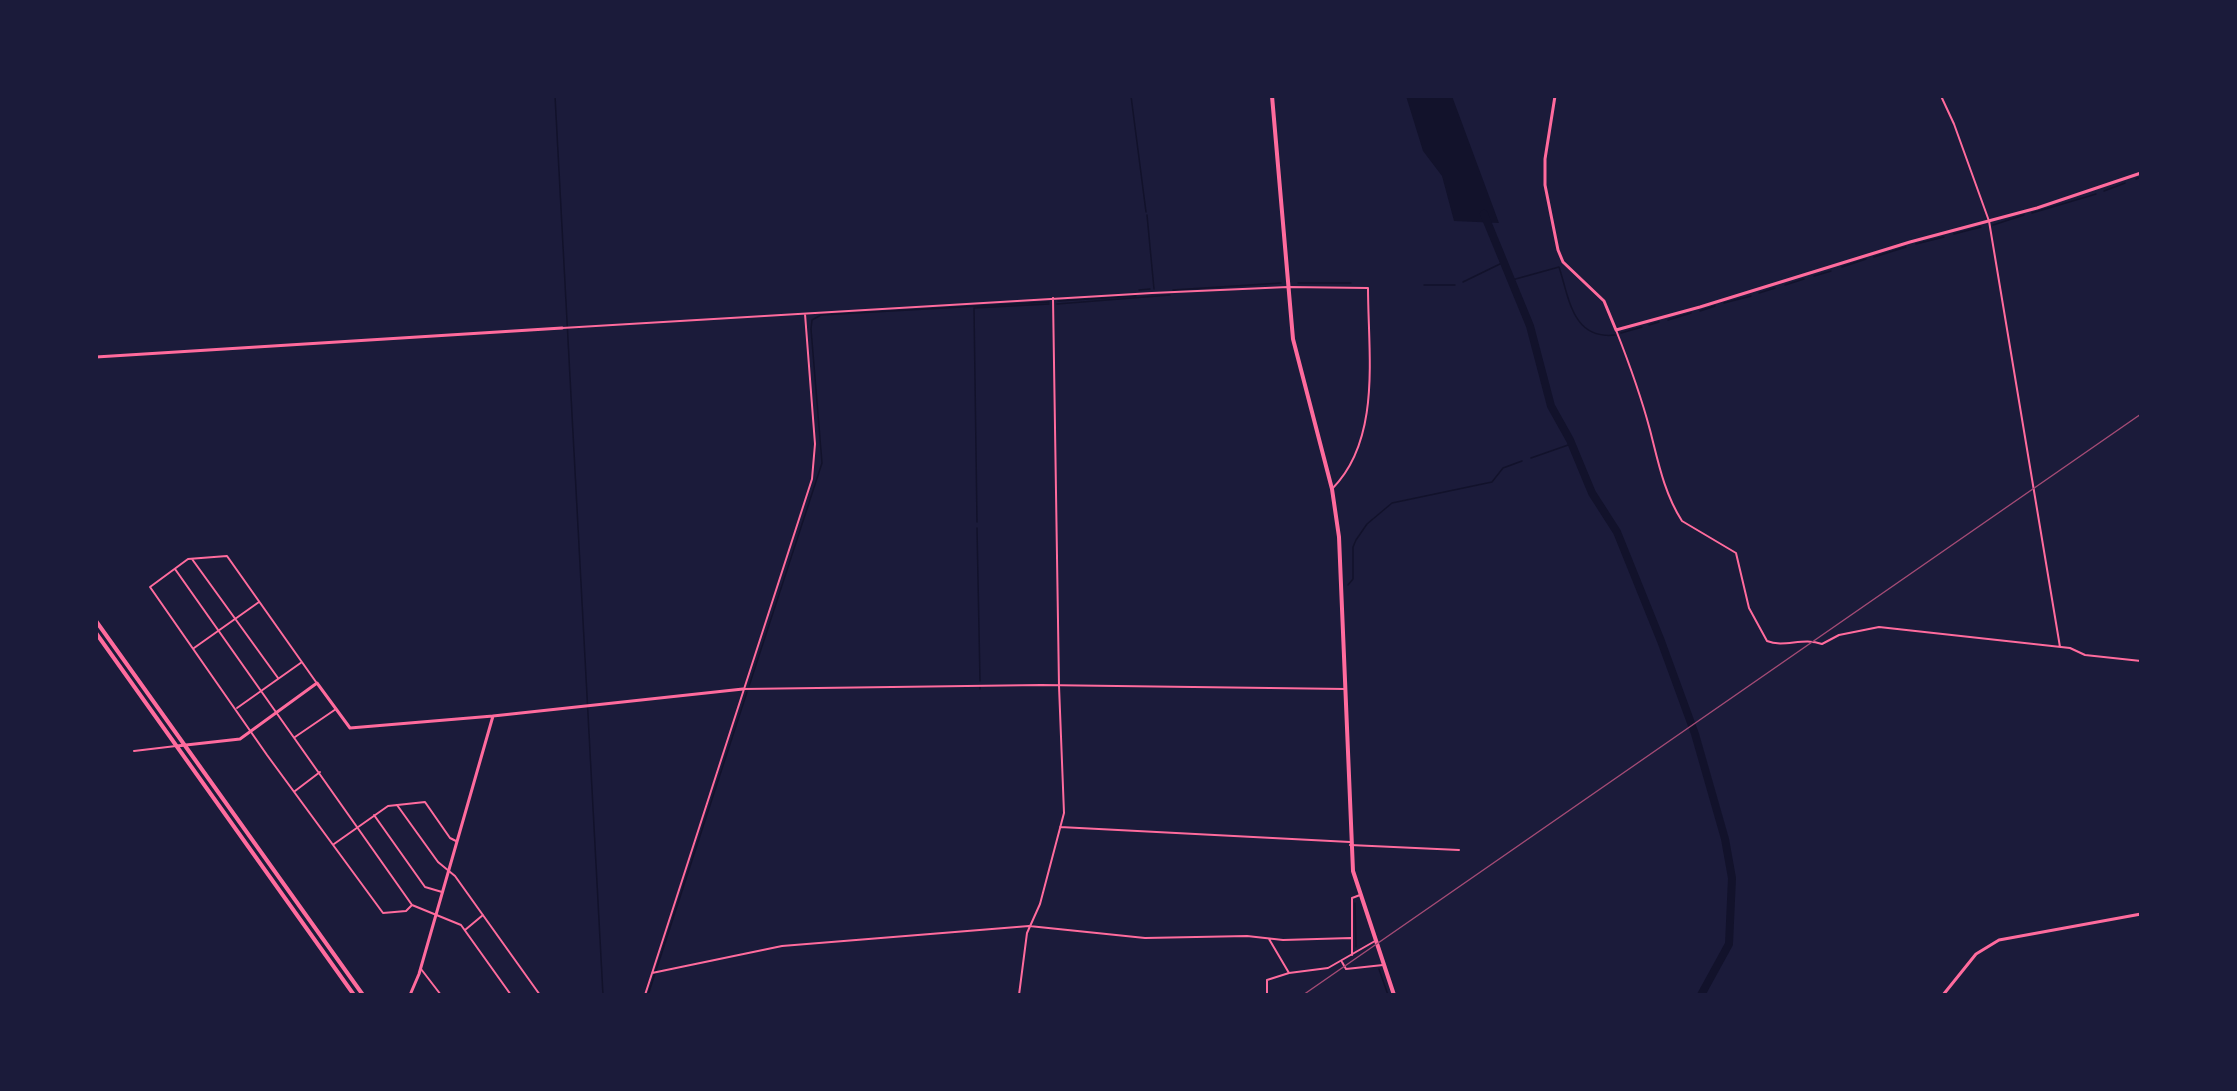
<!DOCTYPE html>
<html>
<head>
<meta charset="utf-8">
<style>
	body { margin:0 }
	#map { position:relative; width:2237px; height:1091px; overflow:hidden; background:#1b1b3a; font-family:Figtree,sans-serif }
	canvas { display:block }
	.frame { position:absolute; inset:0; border:98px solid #1b1b3a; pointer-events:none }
</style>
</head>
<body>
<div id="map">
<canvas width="2237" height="1091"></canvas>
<div class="frame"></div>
</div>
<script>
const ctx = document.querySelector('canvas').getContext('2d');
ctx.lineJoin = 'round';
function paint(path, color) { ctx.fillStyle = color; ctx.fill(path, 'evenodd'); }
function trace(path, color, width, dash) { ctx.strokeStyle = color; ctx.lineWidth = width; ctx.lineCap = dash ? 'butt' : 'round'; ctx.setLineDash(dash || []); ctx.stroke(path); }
const water = new Path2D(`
	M1406 96H1452L1499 223 1454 221 1442 176 1423 151Z`);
const stream = new Path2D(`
	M555 96 603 995
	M1131 96 1146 212
	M2136 179 2141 177
	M2104 191 2125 183
	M2032 213 2096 194
	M1147 215 1154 289
	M1993 225 2024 215
	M1954 234 1981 227
	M1916 244 1944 237
	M1874 257 1906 247
	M1842 267 1866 259
	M1814 276 1831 271
	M1512 280 1559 267C1569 297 1572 340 1615 335
	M1463 282 1504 262
	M1298 283H1351
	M1424 285H1455
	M1785 285 1804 279
	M1139 290 1150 289
	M1173 290 1281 283
	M1759 293 1775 288
	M1058 301 1136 296
	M1724 303 1751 296
	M1057 304 1170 295
	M1700 311 1715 306
	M1668 320 1691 313
	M1649 325 1659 322
	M1621 333 1642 327
	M1531 458 1571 444
	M977 522 974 308 1049 304
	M977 528 980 681
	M1348 585 1353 579V547L1356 540 1367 524 1392 503 1492 482 1503 468 1522 461
	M749 686 822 463 811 329 812 320 821 315 1049 302
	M980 687V689
	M1355 903 1356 947
	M1379 969 1388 995
	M648 995 747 692`);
const river = new Path2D(`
	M1484 214 1530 326 1551 406 1570 440 1592 493 1617 532 1661 641 1695 734 1725 839 1732 878 1729 944 1701 995`);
const minor = new Path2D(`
	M1941 96 1954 124 1989 221 2060 647
	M562 328 1152 293 1288 287 1368 288C1368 353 1382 439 1332 489
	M1616 330C1629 363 1641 396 1650 430 1658 461 1664 493 1682 521L1736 553 1749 608 1767 641C1784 648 1803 637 1822 644L1839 635 1879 627 2070 648 2085 655 2141 661
	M192 559 278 678
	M175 569 412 905 461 925 511 995
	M194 648 259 602
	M316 682 227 556 188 559 150 587 267 755 383 913 406 911 412 905
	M743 689 1041 685 1346 689
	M237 708 302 662
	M295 737 336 709
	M134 751 176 746
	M295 791 320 772
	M397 805 438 862 455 876 540 995
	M374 815 425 887 442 892
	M1060 827 1350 842
	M334 844 388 806 425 802 450 838 456 841
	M1350 845 1459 850
	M465 930 483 915
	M1269 939 1289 973 1328 968 1375 941
	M1352 955V898L1360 895
	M1342 962 1346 969 1383 965
	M421 969 441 995
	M652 973 782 946 1029 926 1145 938 1247 936 1283 940 1351 938
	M645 995 812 479 815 444 805 314
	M1019 995 1027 933 1040 904 1064 813 1059 686 1053 298
	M1267 995V980L1289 973`);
const tertiary = new Path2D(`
	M1555 96 1545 159V185L1558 250 1563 262 1604 301 1616 330 1700 307 1910 242 2037 208 2141 173
	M96 357 562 328
	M177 746 240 739 317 683 350 728 493 716
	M410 995 419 974 493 716 743 689
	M1943 995 1976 954 1999 940 2141 914`);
const secondary = new Path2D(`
	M1272 96 1293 339 1332 489 1339 537 1353 871 1394 995`);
const trunk = new Path2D(`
	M96 621 363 995
	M96 633 354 995`);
const rail = new Path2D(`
	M1303 995 2141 414`);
paint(water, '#12122b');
trace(stream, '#12122b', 1.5);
trace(river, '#12122b', 8);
trace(minor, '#ff6b9d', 2);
trace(tertiary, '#ff6b9d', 3);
trace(secondary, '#ff6b9d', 4);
trace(trunk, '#ff6b9d', 4);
trace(rail, '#a44b75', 1.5);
</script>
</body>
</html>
